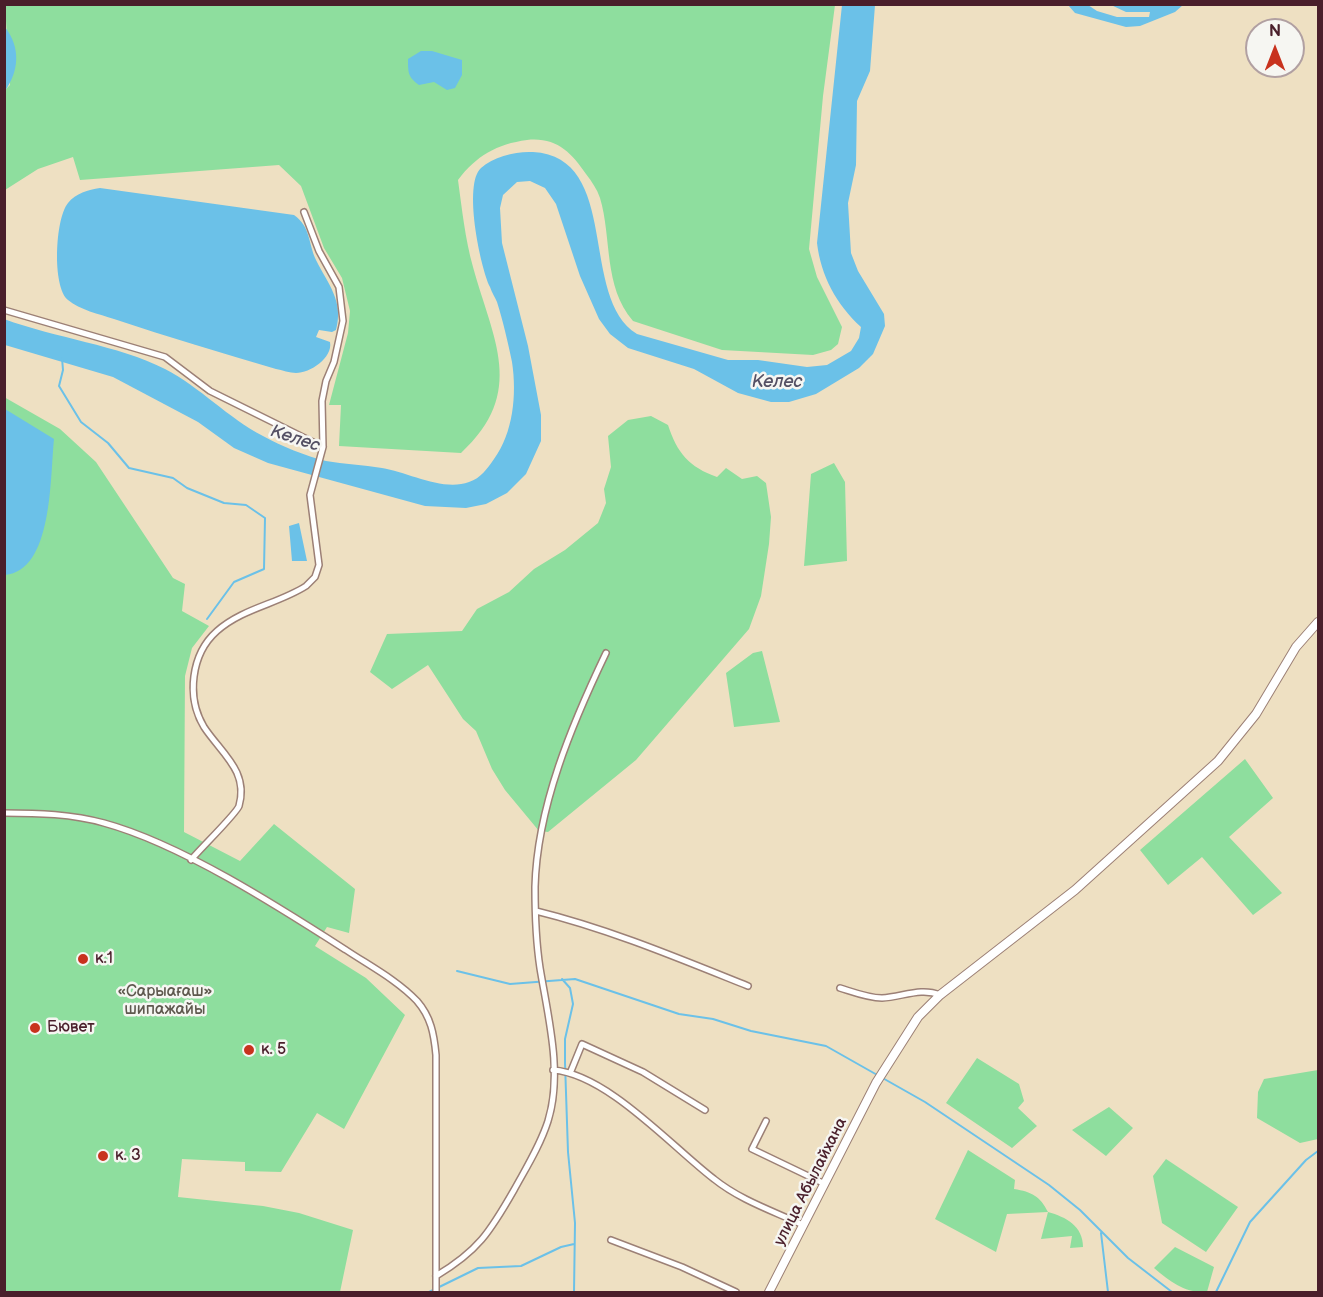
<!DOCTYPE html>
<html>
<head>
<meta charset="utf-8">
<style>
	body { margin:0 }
	#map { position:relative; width:1323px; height:1297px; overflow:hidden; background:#eee0c2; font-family:"Balsamiq Sans",sans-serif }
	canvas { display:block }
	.frame { position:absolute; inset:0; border:6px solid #4a1f2b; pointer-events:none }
	.north { position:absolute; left:1245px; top:18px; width:60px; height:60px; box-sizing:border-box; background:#f6f6f2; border:2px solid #b1a0a2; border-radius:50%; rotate:0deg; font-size:16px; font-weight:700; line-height:24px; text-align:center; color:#4a1f2b }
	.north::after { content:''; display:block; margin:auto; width:21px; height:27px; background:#c8321e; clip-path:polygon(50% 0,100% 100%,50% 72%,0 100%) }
</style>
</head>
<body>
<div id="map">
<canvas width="1323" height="1297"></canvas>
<div class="frame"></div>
<div class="north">N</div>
</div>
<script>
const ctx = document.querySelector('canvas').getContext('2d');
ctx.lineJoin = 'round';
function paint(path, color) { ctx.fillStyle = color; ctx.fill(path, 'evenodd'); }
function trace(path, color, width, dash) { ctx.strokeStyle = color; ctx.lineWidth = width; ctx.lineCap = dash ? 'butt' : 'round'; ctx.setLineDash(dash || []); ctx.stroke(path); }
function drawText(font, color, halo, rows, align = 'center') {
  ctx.font = font + ' "Balsamiq Sans",sans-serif'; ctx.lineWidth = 5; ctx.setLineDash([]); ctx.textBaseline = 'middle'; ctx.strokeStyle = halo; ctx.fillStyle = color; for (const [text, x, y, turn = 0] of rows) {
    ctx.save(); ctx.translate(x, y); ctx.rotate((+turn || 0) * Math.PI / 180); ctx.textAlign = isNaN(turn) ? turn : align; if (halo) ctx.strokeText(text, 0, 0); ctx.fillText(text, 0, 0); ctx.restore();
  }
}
const green = new Path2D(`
	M5 5H835L823 96 809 249 817 277 842 327 838 344 831 350 813 355 722 350 633 321C603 286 612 238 600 198 597 189 592 182 586 174 571 152 556 137 527 140 497 144 476 156 458 180 462 209 465 238 473 267 493 340 527 392 461 453L339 446 341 405H329L348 333 350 311 342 278 324 248 301 186 279 165 80 180 73 157 38 169 5 190 4 91 10 85Z
	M4 397 60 429 96 462 173 578 185 584 182 611 209 626 192 648 185 676 184 832 240 861 274 824 355 889 349 933 327 927 315 946 366 978 405 1015 344 1129 317 1113 281 1172 245 1171V1162L182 1159 178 1197 263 1206 299 1213 353 1230 340 1292H5Z
	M651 416 668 425C677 453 689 467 717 477L726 468 742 479 757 476 766 483 771 517 769 544 761 596 749 629 636 760 548 832 539 831 505 790 492 769 476 731 463 719 428 665 392 689 370 672 387 634 462 631 477 609 509 592 534 569 565 550 598 523 606 503 604 489 611 467 608 436 628 420Z
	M834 463 845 482 847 561 804 566 811 474Z
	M762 651 780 722 734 727 726 673 753 653Z
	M1245 759 1273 798 1229 837 1282 893 1253 915 1202 857 1168 885 1140 850Z
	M977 1058 1019 1084 1024 1101 1018 1108 1037 1126 1012 1148 946 1103Z
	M1318 1070V1139L1300 1143 1257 1118 1258 1092 1264 1079Z
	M1109 1107 1133 1128 1106 1156 1072 1130Z
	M968 1150 1015 1180 1014 1189C1032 1192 1040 1196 1048 1212 1066 1217 1083 1226 1083 1247L1070 1248 1072 1236 1041 1239 1048 1212 1007 1214 996 1252 935 1219Z
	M1166 1159 1238 1207 1206 1252 1162 1223 1153 1176Z
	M1175 1247 1214 1267 1207 1292C1184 1293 1171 1282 1154 1268Z`);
const water = new Path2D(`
	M842 5H875L870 71 857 101 856 165 848 203 851 253 858 271 884 314 885 326 873 354 859 368 816 394 789 402H771L738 393 694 369 628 348 610 334 599 319 580 276 556 204 545 188 530 181 517 182 503 195 500 208 502 243 528 346 541 415V441L526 474 507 493 486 504 466 508 425 506 268 463 234 448 198 422 113 377 5 345 4 319C55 338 118 345 165 369 200 387 228 418 263 436 281 446 306 456 326 461 344 464 363 465 382 468 408 472 443 492 469 482 481 478 487 469 494 459 513 433 517 395 512 362 508 343 503 321 497 302 495 297 492 293 490 287 480 266 463 184 481 168 494 156 517 151 533 152 622 157 578 298 637 334L728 360H758L807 367 827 365 851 351 859 338 861 327C836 304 821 276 817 243Z
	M1068 5H1088L1097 11 1117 17H1149L1150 12H1126L1111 5H1183L1175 12 1140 26 1126 27 1075 13Z
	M5 27C21 48 19 71 5 91Z
	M421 51H432L462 60V75L455 88 447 90 434 82 419 85C408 77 408 73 408 59Z
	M100 188 294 215C311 227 308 243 316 260 328 284 344 301 336 330L332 332 319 330 316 337 330 342C333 358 310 373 296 373 290 373 282 370 276 369 222 353 168 337 114 319 99 314 80 310 68 300 52 287 55 219 68 203 76 193 88 190 100 188Z
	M5 409 54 439C50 477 53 571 5 575Z
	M299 523 307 561H292L289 526Z`);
const stream = new Path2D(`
	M62 358 63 370 59 386 81 422 108 443 129 468 173 478 187 488 224 503 246 505 265 518 264 569 234 582 207 619
	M457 971 510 984 575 979 679 1014 713 1019 751 1031 826 1046 925 1102 1049 1185 1080 1210 1128 1258 1172 1292
	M562 979 570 988 573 1004 565 1039V1063L568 1152 575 1223 574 1292
	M1101 1233 1108 1292
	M429 1292 478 1268 521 1266 561 1247 574 1244
	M1216 1292 1250 1222 1306 1160 1318 1151`);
const street = new Path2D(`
	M4 310 165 357 210 391 323 447
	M4 813C38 813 72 814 104 823 181 844 279 907 346 950 370 966 397 980 417 1001 431 1017 434 1034 436 1055V1292
	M191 860C199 850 237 813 239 806 249 771 221 753 204 727 186 697 191 654 217 631 243 608 278 604 306 586L315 577 319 565 310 495 323 447 322 401 326 381 334 362 343 321 339 287 319 251 304 212
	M536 911C609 929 678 958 748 986
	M840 988C853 992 868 998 882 998 902 997 921 987 940 995
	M553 1070C607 1074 671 1146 714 1179 740 1200 773 1211 803 1225
	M571 1071 582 1044 643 1072 705 1110
	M766 1121 752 1149 825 1184
	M611 1240 682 1267 736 1292
	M436 1276C478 1251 490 1232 514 1190 526 1168 540 1146 548 1121 563 1073 548 1017 540 968 536 942 535 914 535 887 537 807 572 724 606 653`);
const secondary = new Path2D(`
	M769 1292 876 1083 918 1017 940 995 1075 890 1218 761 1256 714 1296 647 1318 622`);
const markers = [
	[83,959,6,"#c8321e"],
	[35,1028,6,"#c8321e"],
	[249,1050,6,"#c8321e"],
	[103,1156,6,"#c8321e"]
];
const poiNames = [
	["к.1",95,959],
	["Бювет",47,1028],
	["к. 5",261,1050],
	["к. 3",115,1156]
];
const parkNames = [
	["«Сарыағаш»",165,992],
	["шипажайы",165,1010]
];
const streetNames = [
	["улица Абылайхана",811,1182,-63]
];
const waterNames = [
	["Келес",777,382],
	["Келес",295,439,18]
];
paint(green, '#8ede9e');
paint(water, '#6bc1e8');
trace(stream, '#6bc1e8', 2);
trace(street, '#9c8076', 8);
trace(secondary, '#9c8076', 10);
trace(street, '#fff', 5);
trace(secondary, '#fff', 8);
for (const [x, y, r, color] of markers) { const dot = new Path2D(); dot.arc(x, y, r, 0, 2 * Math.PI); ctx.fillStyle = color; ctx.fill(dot); trace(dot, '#f6f6f2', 2); }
drawText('16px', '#4a1f2b', '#f6f6f2', poiNames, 'left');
drawText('16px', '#5e584e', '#f6f6f2', parkNames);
drawText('16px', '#4a1f2b', '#f6f6f2', streetNames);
drawText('italic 18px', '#545064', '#f6f6f2', waterNames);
</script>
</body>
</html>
